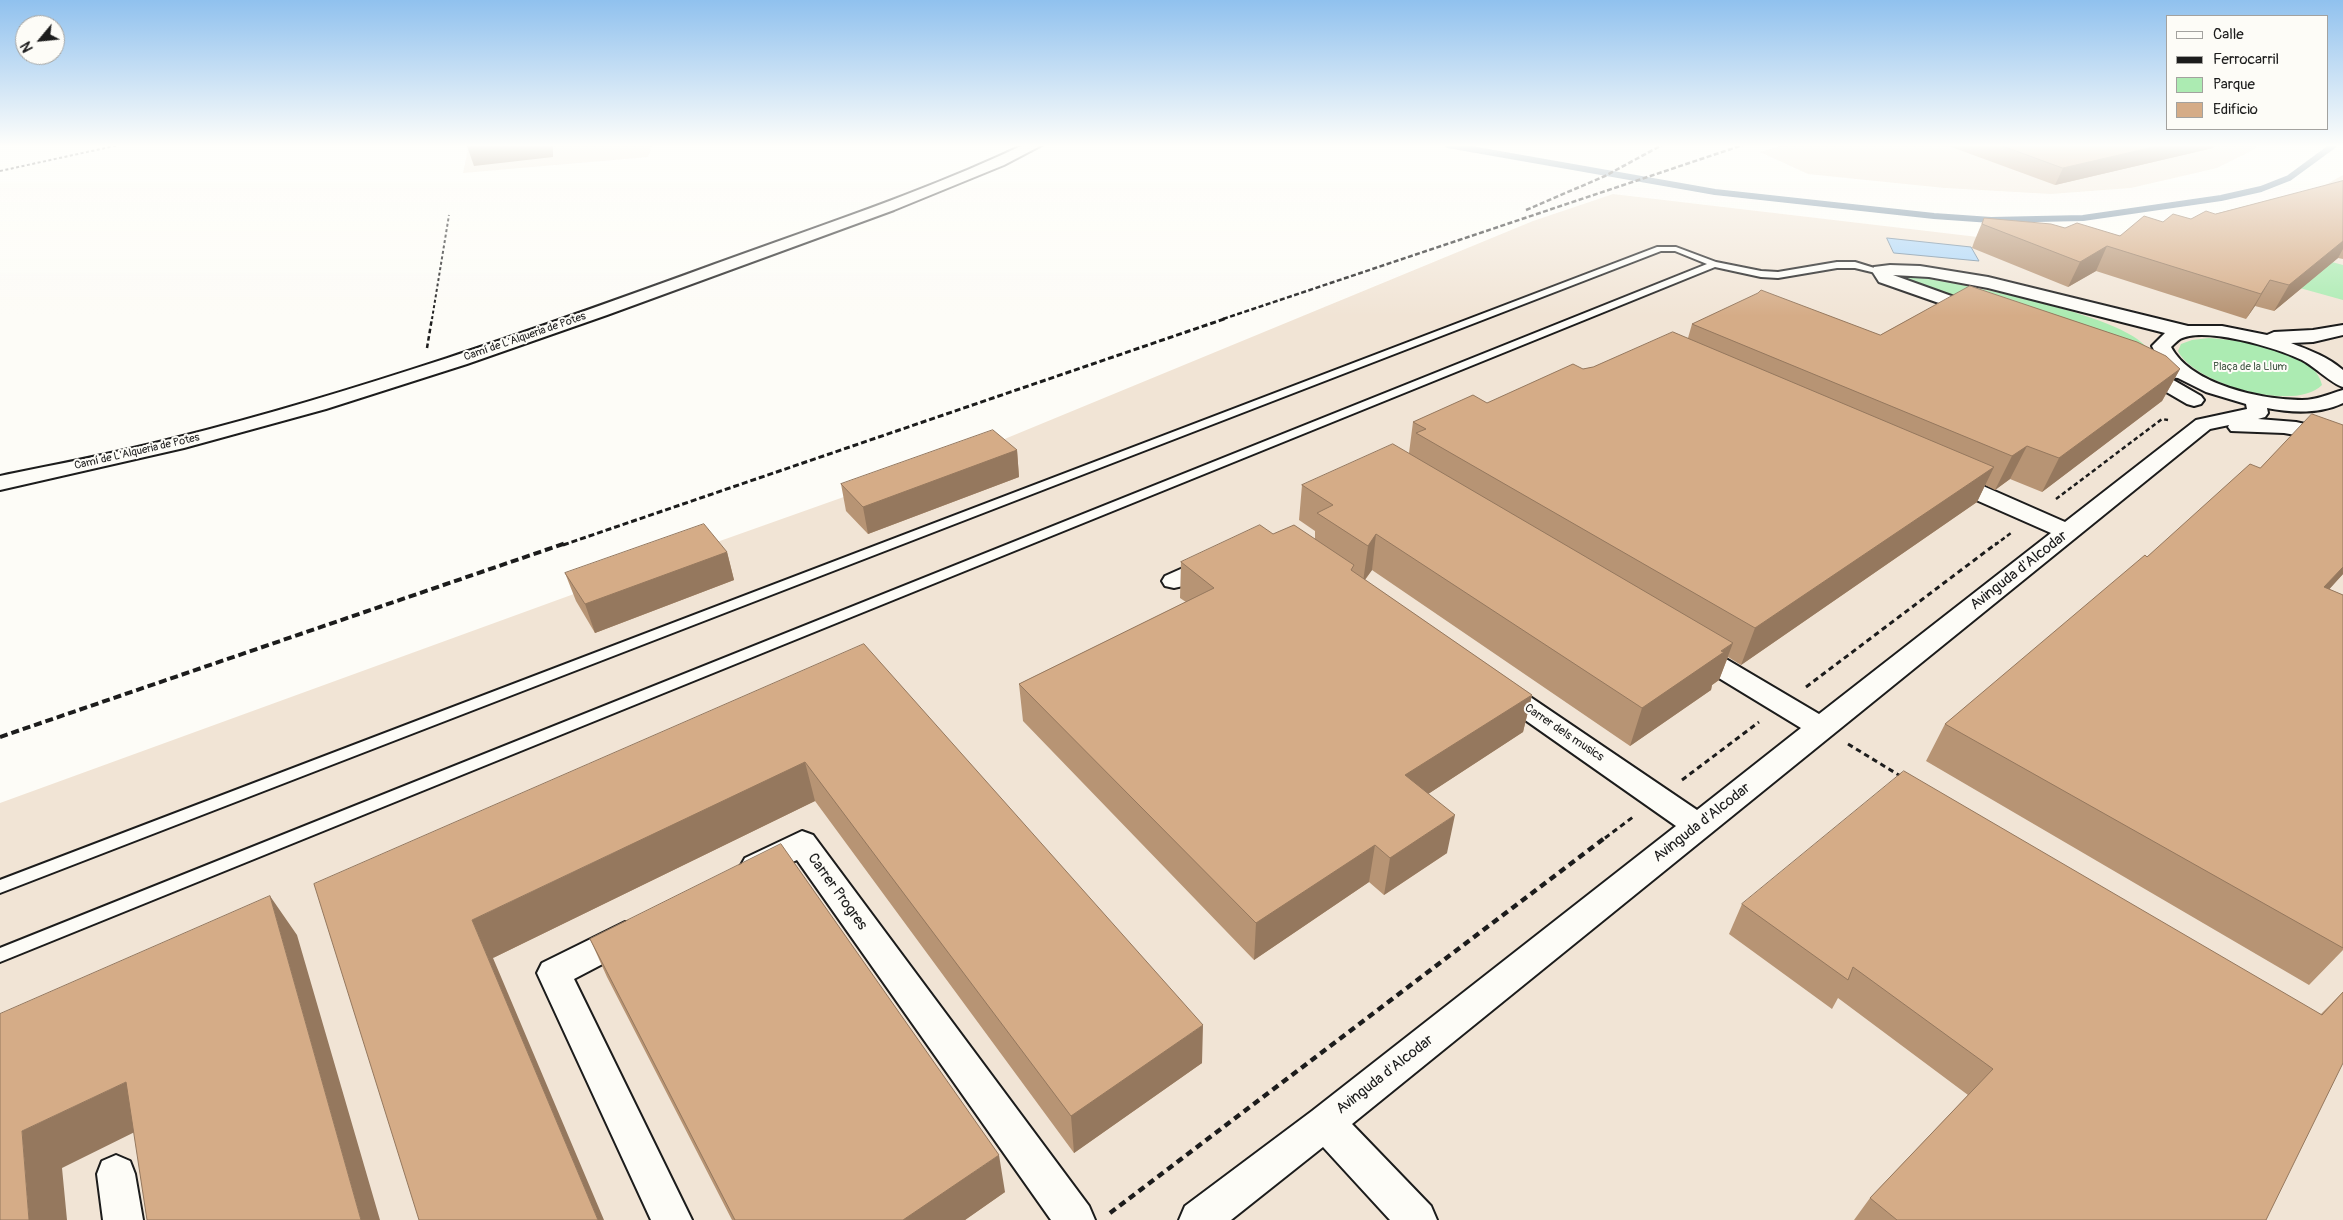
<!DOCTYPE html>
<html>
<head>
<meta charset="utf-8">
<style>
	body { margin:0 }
	#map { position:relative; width:2343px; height:1220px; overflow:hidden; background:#fdfcf7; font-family:Pangolin,sans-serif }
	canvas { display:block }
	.legend { position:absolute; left:2166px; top:15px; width:162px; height:115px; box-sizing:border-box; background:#fdfcf7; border:1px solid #a3a29f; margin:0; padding:6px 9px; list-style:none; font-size:15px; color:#1c1c1c }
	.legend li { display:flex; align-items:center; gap:10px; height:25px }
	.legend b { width:25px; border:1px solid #a3a29f }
	.north { position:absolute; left:15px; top:15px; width:50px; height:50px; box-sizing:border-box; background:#fdfcf7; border:1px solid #a3a29f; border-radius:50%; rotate:242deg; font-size:14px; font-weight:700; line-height:20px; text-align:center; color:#1c1c1c }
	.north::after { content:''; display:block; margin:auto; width:18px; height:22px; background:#1c1c1c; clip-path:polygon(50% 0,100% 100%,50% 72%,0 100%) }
</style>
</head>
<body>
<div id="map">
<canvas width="2343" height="1220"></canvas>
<ul class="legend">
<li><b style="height:6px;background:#fdfcf7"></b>Calle</li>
<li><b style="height:6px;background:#1c1c1c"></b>Ferrocarril</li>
<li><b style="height:14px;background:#acebb2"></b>Parque</li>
<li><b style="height:14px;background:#d5ac87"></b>Edificio</li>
</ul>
<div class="north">N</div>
</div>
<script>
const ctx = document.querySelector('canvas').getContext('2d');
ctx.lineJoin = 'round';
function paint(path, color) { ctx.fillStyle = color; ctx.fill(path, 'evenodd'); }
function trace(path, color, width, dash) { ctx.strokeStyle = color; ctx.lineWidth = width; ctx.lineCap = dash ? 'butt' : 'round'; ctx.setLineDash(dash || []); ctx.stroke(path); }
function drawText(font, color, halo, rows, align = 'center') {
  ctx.font = font + ' Pangolin,sans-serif'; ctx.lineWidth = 4; ctx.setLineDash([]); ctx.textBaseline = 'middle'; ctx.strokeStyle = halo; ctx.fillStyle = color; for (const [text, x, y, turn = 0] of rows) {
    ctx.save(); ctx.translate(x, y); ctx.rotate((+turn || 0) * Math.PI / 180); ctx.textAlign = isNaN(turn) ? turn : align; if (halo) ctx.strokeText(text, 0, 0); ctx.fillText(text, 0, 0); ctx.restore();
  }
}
const built = new Path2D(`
	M469 145H652L648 157 463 173Z
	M1785 145H2258L2253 150 2217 168 2131 188 2051 194 1944 188 1808 174 1760 152Z
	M2343 175V1220H0V803L703 547 990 445 1533 221 1613 194 1995 239 2054 240 2166 231 2297 201Z`);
const green = new Path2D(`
	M2306 255 2343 265V300L2271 280Z
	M1911 276C1957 283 2124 314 2148 349L1956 299 1909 281 1906 277Z
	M2209 338C2238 340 2316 350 2322 385 2295 413 2194 384 2178 351L2181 344 2192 340Z`);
const water = new Path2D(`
	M1887 238 1971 247 1979 261 1894 253Z`);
const stream = new Path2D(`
	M1448 145 1715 192 1934 216 1991 220 2083 218 2221 198 2261 189 2289 178 2334 145`);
const pathFar3 = new Path2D(`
	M0 171 119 145
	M432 319 449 215`);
const pathFar2 = new Path2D(`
	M427 348 432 318
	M2056 499 2162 419 2168 420
	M1995 545 2011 533`);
const pathFar1 = new Path2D(`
	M1806 687 1997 543
	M1848 744 1902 777
	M1682 780 1759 722
	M1605 838 1633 817`);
const path = new Path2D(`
	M1110 1213 1606 837`);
const service = new Path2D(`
	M1657 247H1676L1716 262 1761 271 1778 272 1837 262H1855L1884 271 1880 274 1855 268H1837L1778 278 1761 277 1715 267 0 962V948L1707 264 1675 251H1661L0 893V880Z`);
const minor = new Path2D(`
	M1023 145H1042L1004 165 894 210 607 315 467 364 326 409 184 448 0 490V476C58 464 117 453 175 438 358 392 537 329 715 264 819 226 924 192 1023 145Z
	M1890 265 1920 266 1988 277 2188 326H2222L2267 335 2274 332 2313 330 2343 325V335L2313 342 2291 343C2309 350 2328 357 2343 370V387C2332 384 2315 367 2302 360 2277 348 2205 326 2180 339 2177 341 2173 345 2171 347 2191 385 2262 400 2302 400 2317 400 2329 394 2343 390V403C2320 414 2292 413 2267 408L2268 413 2265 417 2258 419 2296 422 2337 431 2340 435 2337 439 2330 441 2284 433 2231 431 2228 427 2229 425 2210 429 1352 1124 1431 1206 1437 1220H1390L1323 1147 1231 1220H1179L1185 1206 1312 1111 1676 826 1491 696 1488 690 1491 684 1501 681 1511 684 1697 810 1801 728 1686 658 1682 652 1686 646 1695 643 1704 646 1819 714 2051 533 1942 485 1939 480 1942 475 1950 473 1958 475 2065 522 2196 420 2247 409 2246 404 2206 392 2178 378 2168 377 2201 396 2204 400 2201 404 2194 406 2187 404 2144 379 2142 373 2137 372 2134 368 2137 364 2144 362 2161 364 2152 346 2165 333 1988 288 1929 277 1893 275 1982 307 1985 311 1982 315 1976 316 1879 282 1872 271 1874 267Z
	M1210 556 1218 558 1222 563 1218 568 1183 586 1174 588 1165 586 1162 581 1165 576Z
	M802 831 813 835 1089 1206 1095 1220H1051L797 860 756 879 745 876 740 867 745 858Z
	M625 922 637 926 641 936 637 946 574 979 692 1220H651L537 973 542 963Z
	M116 1155 130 1161 135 1174 143 1220H103L97 1174 102 1161Z`);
const railFar2 = new Path2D(`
	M1526 210 1605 176 1662 145
	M1223 319 1743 145`);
const railFar1 = new Path2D(`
	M563 545 1227 318`);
const rail = new Path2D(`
	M0 737 566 543`);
const wall = new Path2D(`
	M1946 145H2215L2213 148 2055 185Z
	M2343 181V259L2338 258 2274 311 2255 306 2246 319 2096 271 2068 287 1972 248 1974 242 1984 218 2065 228 2120 236 2163 222 2191 219 2215 214Z
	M1692 324 1880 335 2180 369 2162 401 2042 492 2010 479 1995 490 1985 485 1977 502 1741 665 1728 657 1719 680 1712 685 1711 690 1630 746 1372 570 1365 580 1532 695 1523 732 1428 794 1447 853 1384 895 1369 882 1254 960 1023 721 1019 684 1186 602 1180 598 1181 562 1273 534 1315 539V531L1299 520 1302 485 1409 453 1413 422 1487 403 1583 369 1593 367 1688 338Z
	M2343 425V574L2329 589 2343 595V950L2309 985 1926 761 1945 724 2147 557 2260 468Z
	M1017 450 1019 477 868 534 846 511 841 484Z
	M727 552 734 580 595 633 576 601 565 573Z
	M864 644 1202 1063 1074 1153 815 801 493 958Z
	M1742 904 2321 1014 2343 992 2266 1220H1854L1870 1198 1968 1095 1838 998 1832 1009 1729 934Z
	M590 939 1005 1192 965 1220H732L607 977Z`);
const shadedWall = new Path2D(`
	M471 145H553V157L474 166 467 146Z
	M2162 145H2215L2213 148 2055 185 2063 168Z
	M2343 241V249L2338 258 2274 311 2289 285Z
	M2107 246 2096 271 2068 287 2080 262Z
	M2270 280 2255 306 2246 319 2261 294Z
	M2180 369 2162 401 2042 492 2059 458Z
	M2027 446 2010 479 1995 490 2012 456Z
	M1017 450 1019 477 868 534 863 507Z
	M1994 467 1977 502 1741 665 1755 628Z
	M1376 534 1372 570 1363 582 1368 546Z
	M727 552 734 580 595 633 585 604Z
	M2343 567V574L2299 623 2324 587Z
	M1733 643 1719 680 1712 685 1711 690 1630 746 1642 708Z
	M1532 695 1523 732 1399 813 1405 775Z
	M805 762 815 801 493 958 604 1220H598L472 920Z
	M1455 815 1447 853 1384 895 1390 858Z
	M1375 845 1369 882 1254 960 1256 923Z
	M270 896 297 935 380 1220H361Z
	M1203 1025 1202 1063 1074 1153 1071 1116Z
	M126 1082 161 1119 62 1168 67 1220H29L22 1131Z
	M999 1155 1005 1192 965 1220H903Z`);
const building = new Path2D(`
	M2000 145H2162L2063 168Z
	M2343 181V241L2289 285 2270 280 2261 294 2107 246 2080 262 1982 224 1984 218 2051 224 2065 228 2077 223 2120 236 2144 216 2163 222 2173 214 2191 219 2206 211 2215 214Z
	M1970 286 2137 342 2166 356 2180 369 2059 458 2027 446 2012 456 1692 324 1758 293 1761 290 1880 335Z
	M1673 332 1994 467 1755 628 1416 433 1426 429 1413 422 1473 395 1487 403 1573 364 1583 369 1593 367Z
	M2312 414 2343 425V567L2324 587 2343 595V948L1945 724 2145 555 2147 557 2250 464 2260 468Z
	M993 430 1017 450 863 507 841 484Z
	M1393 444 1733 643 1721 651 1724 652 1642 708 1376 534 1368 546 1317 513 1333 505 1302 485Z
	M704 524 727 552 585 604 565 573Z
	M1260 525 1273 534 1294 525 1354 565 1351 570 1532 695 1405 775 1455 815 1390 858 1375 845 1256 923 1019 684 1214 588 1181 562Z
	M864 644 1203 1025 1071 1116 805 762 472 920 598 1220H419L314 884Z
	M1904 771 2322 1015 2343 992V1063L2266 1220H1897L1870 1198 1993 1069 1853 967 1848 980 1742 904Z
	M781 844 999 1155 903 1220H735L590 939Z
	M270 896 361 1220H147L126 1082 22 1131 29 1220H0V1014Z`);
const farStreetnames = [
	["Camí de L'Alqueria de Potes",525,337,-19],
	["Camí de L'Alqueria de Potes",137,452,-13]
];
const farParknames = [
	["Plaça de la Llum",2250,367]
];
const streetNames = [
	["Carrer dels musics",1564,733,34]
];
const nearStreetnames = [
	["Avinguda d'Alcodar",2019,571,-38],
	["Avinguda d'Alcodar",1702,823,-38],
	["Carrer Progres",837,892,54],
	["Avinguda d'Alcodar",1385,1075,-38]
];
paint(built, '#f1e4d5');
paint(green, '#acebb2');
paint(water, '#acd5f7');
trace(water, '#728b9f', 1);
trace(stream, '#728b9f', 6);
trace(service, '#1c1c1c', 4);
trace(minor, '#1c1c1c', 4);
trace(pathFar3, '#1c1c1c', 2, [3, 2.5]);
trace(pathFar2, '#1c1c1c', 2.5, [4.5, 3]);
trace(pathFar1, '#1c1c1c', 3, [5.5, 4]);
trace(path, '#1c1c1c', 4.5, [7, 5]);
paint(service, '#fdfcf7');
paint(minor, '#fdfcf7');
trace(railFar2, '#1c1c1c', 2.5, [5, 2.5]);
trace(railFar1, '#1c1c1c', 3, [6, 3]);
trace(rail, '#1c1c1c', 4, [8, 4]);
paint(wall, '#b79474');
paint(shadedWall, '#95785e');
paint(building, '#d5ac87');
trace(building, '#95785e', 1);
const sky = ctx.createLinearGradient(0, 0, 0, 316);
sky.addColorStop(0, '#90c1ee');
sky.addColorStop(0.46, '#fefefb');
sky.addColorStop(1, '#fefefb00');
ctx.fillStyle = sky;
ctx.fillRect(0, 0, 2343, 316);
drawText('11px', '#1c1c1c', '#fdfcf7', farStreetnames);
drawText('11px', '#475a49', '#fdfcf7', farParknames);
drawText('12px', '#1c1c1c', '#fdfcf7', streetNames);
drawText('15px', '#1c1c1c', '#fdfcf7', nearStreetnames);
</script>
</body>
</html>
